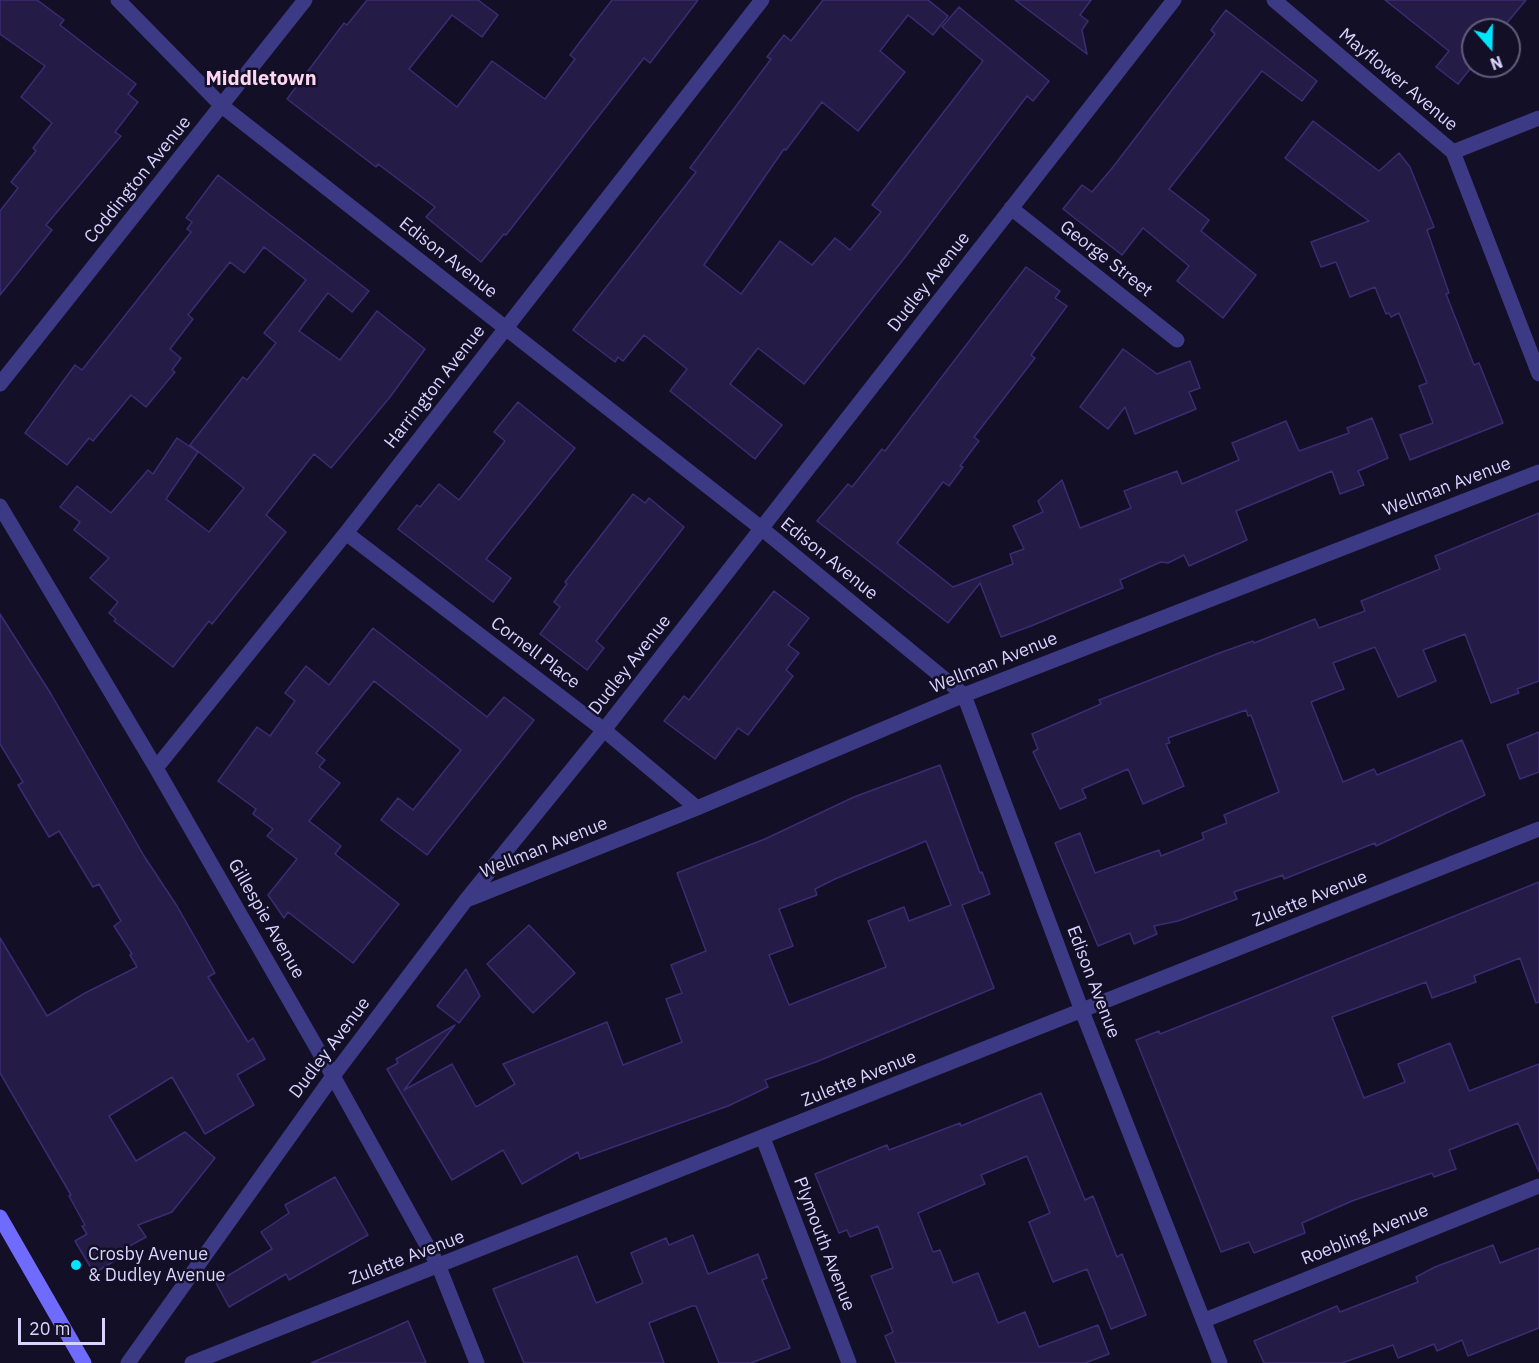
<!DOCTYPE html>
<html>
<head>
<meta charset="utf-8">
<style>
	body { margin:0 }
	#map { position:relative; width:1539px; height:1363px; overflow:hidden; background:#130f26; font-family:"IBM Plex Sans",sans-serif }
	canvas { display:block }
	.north { position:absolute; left:1461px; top:18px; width:60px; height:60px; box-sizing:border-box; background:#130f26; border:2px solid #625e7d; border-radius:50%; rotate:160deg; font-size:16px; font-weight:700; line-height:24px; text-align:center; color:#d9d4ff }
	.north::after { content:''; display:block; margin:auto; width:21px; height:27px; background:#00e5ff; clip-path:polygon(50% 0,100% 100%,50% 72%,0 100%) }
	.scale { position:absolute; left:18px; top:1318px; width:87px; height:27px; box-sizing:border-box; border:3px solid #d9d4ff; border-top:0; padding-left:8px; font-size:18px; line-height:21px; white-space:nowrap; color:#d9d4ff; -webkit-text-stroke:4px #130f26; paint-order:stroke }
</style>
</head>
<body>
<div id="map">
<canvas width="1539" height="1363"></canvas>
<div class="north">N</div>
<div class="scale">20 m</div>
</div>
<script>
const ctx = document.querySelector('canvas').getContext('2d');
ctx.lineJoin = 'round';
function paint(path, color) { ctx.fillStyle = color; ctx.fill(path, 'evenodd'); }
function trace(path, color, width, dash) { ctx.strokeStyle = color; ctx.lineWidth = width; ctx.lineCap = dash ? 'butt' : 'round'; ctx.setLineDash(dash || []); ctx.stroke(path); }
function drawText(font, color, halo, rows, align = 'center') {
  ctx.font = font + ' "IBM Plex Sans",sans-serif'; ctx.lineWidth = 5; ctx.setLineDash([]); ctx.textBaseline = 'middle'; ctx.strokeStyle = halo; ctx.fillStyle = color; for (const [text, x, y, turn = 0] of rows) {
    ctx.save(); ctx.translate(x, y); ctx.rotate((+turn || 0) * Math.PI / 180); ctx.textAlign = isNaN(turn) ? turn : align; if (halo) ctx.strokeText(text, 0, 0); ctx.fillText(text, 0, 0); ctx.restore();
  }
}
const building = new Path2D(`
	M0 0H37L64 20 60 25 136 84 128 94 138 102 115 132 121 136 46 225 52 230 0 295V211L18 188 11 182 36 151 33 148 52 123 21 97 45 66 0 34Z
	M367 0H478L498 15 482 37 452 15 409 69 457 107 492 61 545 99 575 59 570 55 612 0H698L650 63 644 58 506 235 504 234 481 262 426 217 435 207 378 164 376 167 287 99 344 23 347 25Z
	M823 0H928L948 16 933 35 908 15 880 51 905 72 858 131 822 102 786 150 784 149 704 265 741 294 780 241 812 265 835 238 850 250 881 212 872 205 983 61 942 27 959 7 1049 81 1033 101 1027 96 906 256 804 384 758 348 730 384 782 425 755 459 670 391 687 369 644 335 623 361 618 357 615 362 573 330 696 172 690 168 771 59 767 57 784 35 791 41Z
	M1015 0H1091L1080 15 1088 21 1082 30 1087 54Z
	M1385 0H1526L1501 30H1473V71L1470 69 1458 84 1436 67 1449 51Z
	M1226 10 1317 81 1302 101 1262 71 1169 189 1209 220 1201 231 1256 275 1223 318 1177 281 1189 266 1143 228 1122 255 1063 209 1082 185 1092 192 1113 167 1215 34 1211 30Z
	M1313 121 1379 171 1399 153 1410 167 1434 227 1427 230 1449 293 1446 294 1474 365 1479 363 1503 423 1410 460 1400 435 1433 423 1419 386 1427 383 1399 313 1391 317 1389 313 1386 314 1375 287 1350 297 1336 262 1321 267 1311 242 1369 221 1285 158Z
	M218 175 369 291 352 312 328 293 299 331 340 360 377 311 425 349 390 397 331 468 314 454 266 515 286 532 212 624 209 621 173 667 114 621 116 619 109 613 118 602 90 578 109 558 74 530 80 522 60 507 77 486 111 513 148 470 153 474 177 438 198 452 166 499 209 532 244 488 190 445 243 377 247 380 276 343 264 333 306 280 264 247 244 273 230 262 188 315 193 319 170 349 181 358 172 370 175 372 146 407 131 395 93 441 89 438 67 465 25 433 75 365 82 370 191 232 187 229 192 222 186 218Z
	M1026 267 1060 291 1055 298 1067 306 1031 355 1035 358 974 437 979 441 960 466 963 467 949 486 943 482 897 543 953 587 1013 564 1010 554 1024 549 1013 526 1043 512 1038 501 1062 480 1080 528 1131 508 1124 491 1177 471 1182 484 1239 460 1232 443 1286 421 1299 451 1349 433 1347 428 1372 418 1388 458 1358 471 1364 485 1340 494 1332 471 1236 511 1247 540 1189 566 1184 555 1168 563 1161 562 1120 580 1123 588 1031 626 1001 637 980 583 948 623 817 521 848 484 852 487 882 449 885 451Z
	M1123 349 1157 374 1190 361 1200 388 1189 392 1196 409 1135 434 1125 407 1108 429 1080 407Z
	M518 402 575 448 486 559 511 578 493 602 398 529 417 505 420 507 439 484 459 500 505 441 494 432Z
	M633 494 645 503 649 498 684 527 596 641 604 648 587 670 540 634 560 607 554 602 567 584 565 582Z
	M1539 513V681L1517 689 1519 693 1491 703 1465 634 1423 650 1436 681 1398 697 1375 647 1333 663 1344 689 1311 702 1343 782 1374 769 1377 775 1462 740 1485 795 1376 846 1375 843 1284 879 1283 875 1234 892 1237 899 1178 921 1154 926 1157 934 1134 944 1130 933 1098 946 1055 843 1080 833 1095 873 1159 850 1161 856 1204 839 1202 833 1227 823 1224 815 1279 792 1251 715 1248 716 1246 710 1168 738 1170 743 1166 744 1184 786 1143 804 1128 769 1082 789 1086 798 1060 809 1033 752 1038 749 1032 734 1101 704 1099 700 1222 652 1253 641 1254 643 1315 619 1319 628 1365 611 1361 601 1440 569 1435 556Z
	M774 591 809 618 788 645 799 653 786 670 793 676 748 735 738 728 715 759 664 721 684 696 689 700Z
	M0 614 51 694 144 856 177 906 215 973 208 977 248 1042 253 1038 265 1059 237 1075 254 1105 205 1134 172 1077 109 1116 136 1161 185 1132 215 1158 172 1212 138 1225 146 1237 126 1248 128 1253 94 1273 75 1241 87 1234 82 1226 85 1225 69 1196 71 1195 0 1073V938L47 1016 85 993 137 967 130 955 132 954 114 926 121 921 99 884 93 887 59 831 49 837 18 785 23 782 0 744Z
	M373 628 487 717 504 697 534 720 427 855 381 820 398 798 413 810 461 750 374 681 316 753 325 760 319 767 340 783 309 821 341 846 335 854 399 904 353 963 288 912 284 918 268 895 297 859 267 836 273 829 253 814 256 809 218 781 257 727 270 736 295 701 285 693 306 666 329 685Z
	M1539 732V772L1520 779 1507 745Z
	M940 765 980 873 982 872 990 894 962 905 994 988 816 1062 765 1080 768 1087 728 1106 580 1159 578 1152 522 1184 503 1150 452 1180 387 1069 398 1063 396 1059 455 1025 404 1090 452 1064 476 1107 515 1084 503 1064 607 1022 623 1065 682 1042 666 999 682 993 671 965 706 951 677 873 765 839 854 797ZM926 841 951 905 909 921 904 907 868 921 886 967 789 1005 769 955 793 946 779 909 817 895 815 889 835 879Z
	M1539 882V1002L1536 1003 1520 958 1474 976 1476 982 1432 998 1426 982 1332 1017 1364 1098 1405 1082 1398 1064 1450 1043 1469 1091 1539 1064V1172L1518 1123 1449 1150 1456 1169 1434 1177 1432 1173 1352 1201 1302 1223 1305 1233 1254 1253 1249 1242 1221 1252 1136 1040 1159 1031 1160 1034 1251 998Z
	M529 925 575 973 533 1013 487 964Z
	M466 969 480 996 459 1023 437 1006Z
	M1041 1093 1085 1200 1093 1196 1117 1257 1122 1254 1146 1315 1111 1329 1087 1269 1053 1282 1029 1222 1050 1213 1027 1156 981 1175 985 1184 918 1213 933 1252 940 1250 953 1283 978 1273 998 1323 1025 1312 1039 1347 1098 1325 1109 1354 1085 1363H896L885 1336 893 1332 871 1276 893 1268 878 1226 850 1237 847 1230 839 1233 815 1174 887 1145 889 1150 960 1123 961 1126Z
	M335 1177 368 1235 289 1280 286 1274 229 1307 216 1283 272 1249 261 1232 289 1213 285 1205Z
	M693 1235 708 1274 758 1254 767 1278 762 1280 790 1348 751 1363H719L696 1306H692L649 1323 664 1363H524L493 1289 577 1256 596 1303 643 1283 631 1253 666 1238 669 1245Z
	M1493 1245 1500 1263 1539 1248V1328L1468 1356 1462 1340 1437 1351 1434 1344 1398 1358 1393 1345 1342 1363H1264L1254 1341 1337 1306 1340 1312 1418 1282 1416 1277 1435 1267Z
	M408 1321 426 1363H311L377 1335Z`);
const street = new Path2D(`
	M118 0 222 106 761 528 964 695 1082 1011 1220 1363
	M1274 0 1453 152 1539 374
	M1453 152 1539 118
	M1011 208 1177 340
	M0 384 305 0
	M0 506 156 768 333 1076 439 1267 477 1363
	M346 533 604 730 697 808
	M156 768 346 533 762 0
	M469 899 697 808 964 695 1539 472
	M763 1138 849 1363
	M1205 1320 1539 1186
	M128 1363 333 1076 466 900 604 730 1174 0
	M192 1363 1539 829`);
const secondary = new Path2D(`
	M0 1217 84 1363`);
const markers = [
	[76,1265,6,"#00e5ff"]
];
const streetNames = [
	["Mayflower Avenue",1398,80,40],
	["Coddington Avenue",138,180,-51],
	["Edison Avenue",448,258,38],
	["George Street",1106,259,38],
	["Dudley Avenue",929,282,-52],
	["Harrington Avenue",435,387,-52],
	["Wellman Avenue",1447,487,-21],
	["Edison Avenue",829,559,39],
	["Cornell Place",535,653,37],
	["Wellman Avenue",994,663,-22],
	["Dudley Avenue",630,665,-52],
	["Wellman Avenue",544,848,-22],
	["Zulette Avenue",1310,899,-22],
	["Gillespie Avenue",266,919,60],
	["Edison Avenue",1093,982,69],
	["Dudley Avenue",330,1048,-53],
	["Zulette Avenue",859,1079,-22],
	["Roebling Avenue",1365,1235,-22],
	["Plymouth Avenue",824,1244,69],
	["Zulette Avenue",407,1258,-21]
];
const poiNames = [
	["Crosby Avenue",88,1255],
	["& Dudley Avenue",88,1276]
];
const neighbourhoodNames = [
	["Middletown",261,79]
];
paint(building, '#241b47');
trace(building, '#3b2d73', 1.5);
trace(street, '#3d3a85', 15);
trace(secondary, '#6f6bff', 15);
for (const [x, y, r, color] of markers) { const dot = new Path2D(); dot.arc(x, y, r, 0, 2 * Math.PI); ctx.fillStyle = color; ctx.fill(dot); trace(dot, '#130f26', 2); }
drawText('18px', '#d9d4ff', '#130f26', streetNames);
drawText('18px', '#d9d4ff', '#130f26', poiNames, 'left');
drawText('bold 20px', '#ffd6f0', '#130f26', neighbourhoodNames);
</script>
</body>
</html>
